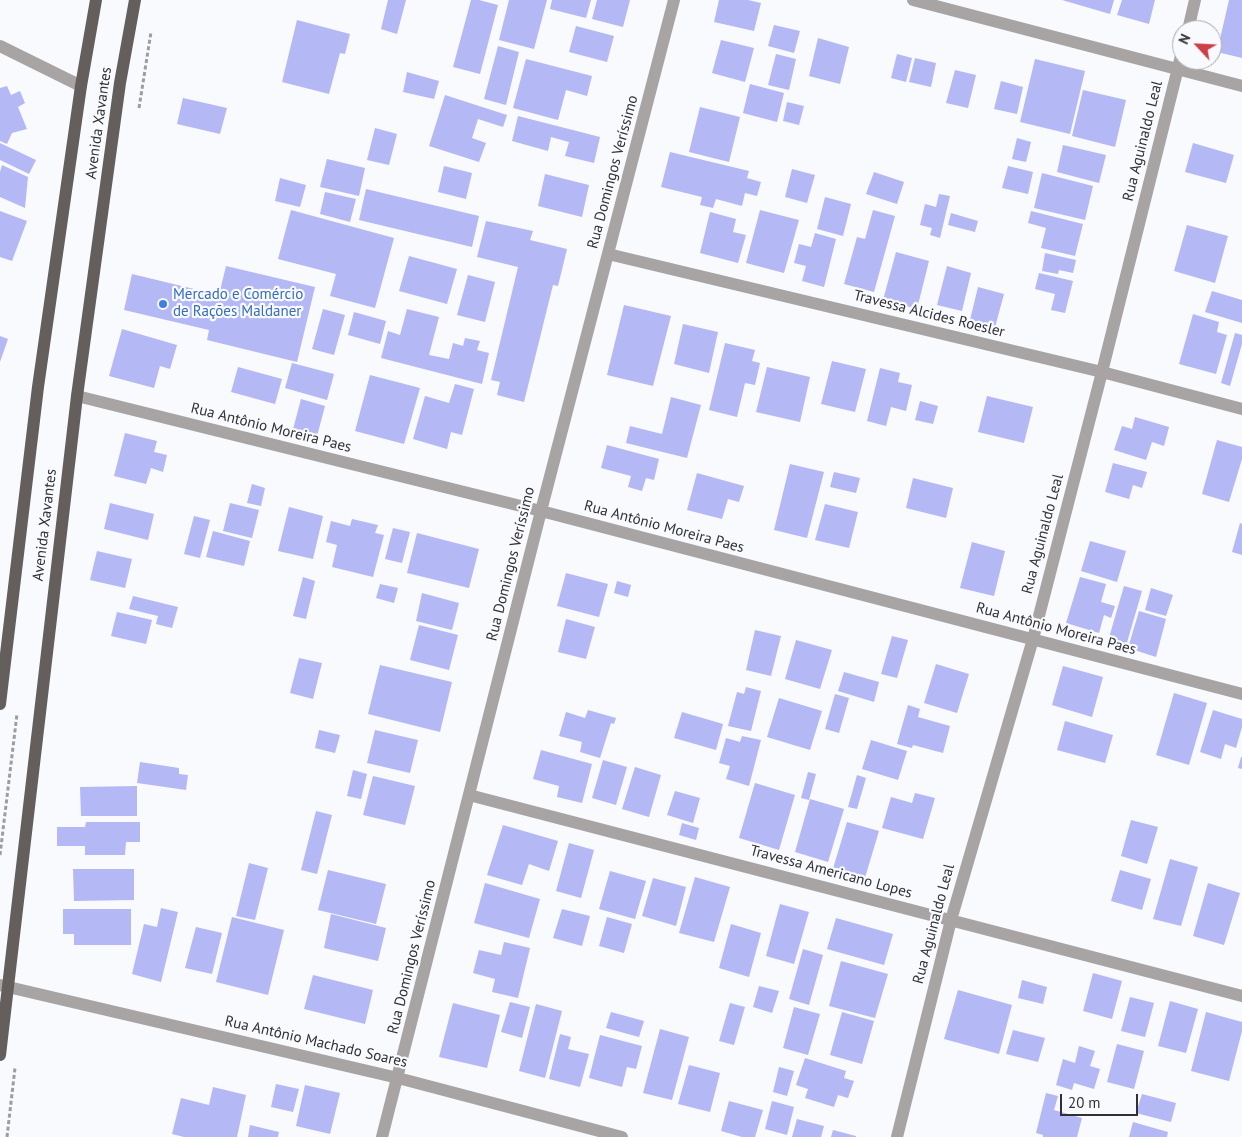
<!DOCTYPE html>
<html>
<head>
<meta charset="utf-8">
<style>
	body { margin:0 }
	#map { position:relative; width:1242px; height:1137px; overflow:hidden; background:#f9fafe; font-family:"PT Sans",sans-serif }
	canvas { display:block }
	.north { position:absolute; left:1172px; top:20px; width:50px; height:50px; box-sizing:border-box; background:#f9fafe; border:1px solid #a9aaad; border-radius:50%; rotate:295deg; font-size:14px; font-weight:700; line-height:20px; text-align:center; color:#313134 }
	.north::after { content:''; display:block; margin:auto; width:18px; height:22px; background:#ce3e47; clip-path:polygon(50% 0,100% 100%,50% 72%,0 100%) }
	.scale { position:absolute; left:1060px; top:1094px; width:78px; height:22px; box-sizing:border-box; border:2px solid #313134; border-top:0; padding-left:6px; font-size:15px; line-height:18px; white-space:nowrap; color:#313134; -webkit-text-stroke:4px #f9fafe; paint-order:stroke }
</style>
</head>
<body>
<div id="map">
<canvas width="1242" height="1137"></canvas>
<div class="north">N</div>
<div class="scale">20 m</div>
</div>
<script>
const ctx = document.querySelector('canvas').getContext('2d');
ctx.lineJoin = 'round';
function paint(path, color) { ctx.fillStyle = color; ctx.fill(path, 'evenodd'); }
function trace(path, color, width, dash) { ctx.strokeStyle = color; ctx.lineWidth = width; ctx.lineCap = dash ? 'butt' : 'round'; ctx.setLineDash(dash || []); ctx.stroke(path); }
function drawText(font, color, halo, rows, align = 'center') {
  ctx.font = font + ' "PT Sans",sans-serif'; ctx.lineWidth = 4.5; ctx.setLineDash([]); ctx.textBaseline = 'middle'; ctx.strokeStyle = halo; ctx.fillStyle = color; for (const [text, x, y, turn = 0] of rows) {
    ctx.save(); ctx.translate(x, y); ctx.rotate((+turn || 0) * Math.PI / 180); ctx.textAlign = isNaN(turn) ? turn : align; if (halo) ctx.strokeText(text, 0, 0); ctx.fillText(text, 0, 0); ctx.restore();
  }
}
const building = new Path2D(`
	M388 0H406L397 34 381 29Z
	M471 0H479L498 5 480 74 453 67Z
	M509 0H547L534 49 499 40Z
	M552 0H591L586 18 550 9Z
	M597 0H630L623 27 592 19Z
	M719 0H748L761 3 754 31 714 22Z
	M1062 0H1114L1110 14Z
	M1122 0H1155L1149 24 1117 15Z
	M1229 0H1242V58L1217 52Z
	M297 20 350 34 345 54 340 53 329 94 282 82Z
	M774 25 800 31 794 53 768 46Z
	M576 26 614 36 607 62 569 52Z
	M818 38 849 47 840 84 809 76Z
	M721 40 754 48 745 82 712 73Z
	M498 46 519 52 506 105 484 99Z
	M776 54 796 59 789 90 768 85Z
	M897 54 912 58 906 82 891 78Z
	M915 58 936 63 931 87 909 82Z
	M526 59 592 76 587 96 566 90 558 120 513 108Z
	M1035 59 1085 71 1070 134 1020 122Z
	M955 70 976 75 968 108 946 103Z
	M407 72 439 81 434 99 403 92Z
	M1001 81 1023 87 1017 114 994 109Z
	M750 84 784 93 777 122 743 113Z
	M7 86 11 95 20 91 25 103 18 107 27 129 12 133 7 144 0 141V88Z
	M1083 90 1126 100 1115 147 1072 136Z
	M445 95 507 115 503 127 478 119 472 138 486 143 479 162 429 146Z
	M183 98 227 108 220 134 177 124Z
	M787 102 804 106 799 125 783 121Z
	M700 107 740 117 729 162 689 152Z
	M518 116 600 137 594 163 565 156 569 142 551 137 548 151 512 141Z
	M375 128 397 134 389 165 367 160Z
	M1017 138 1031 142 1026 162 1012 159Z
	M0 143 36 160 29 174 0 160Z
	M1193 143 1234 155 1226 183 1185 172Z
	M1063 145 1106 155 1099 183 1057 172Z
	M670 152 749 171 747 178 761 182 757 196 745 193 742 206 716 199 713 208 700 205 702 197 661 187Z
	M327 159 365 168 359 196 320 187Z
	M2 165 28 177 25 208 0 197V172Z
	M444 166 472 173 466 199 438 192Z
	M1008 166 1033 172 1028 194 1002 188Z
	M792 169 815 175 807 203 785 197Z
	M874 172 904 182 897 204 866 194Z
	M1042 173 1093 186 1085 220 1034 208Z
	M545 174 589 185 582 217 538 206Z
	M280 178 306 185 300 207 275 201Z
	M366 189 479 216 472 247 359 220Z
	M325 192 356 199 350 222 320 214Z
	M939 194 950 196 940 238 930 235 932 228 920 225 925 204 936 207Z
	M825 197 851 204 843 236 817 229Z
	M291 210 394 238 375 308 330 296 336 274 278 259Z
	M760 210 799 220 784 273 746 263Z
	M873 210 895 216 874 292 844 284 857 237 865 239Z
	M0 211 27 221 12 261 0 257Z
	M1031 211 1083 224 1075 256 1041 248 1046 228 1028 223Z
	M710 212 736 219 733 232 746 235 738 263 700 253Z
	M951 213 978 221 975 232 948 225Z
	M486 221 533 231 530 240 567 249 558 286 553 285 524 402 497 395 500 382 491 380 518 267 477 257Z
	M1187 225 1228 236 1215 283 1174 271Z
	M815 233 836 239 824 287 802 281 806 266 794 263 799 244 811 247Z
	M896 252 929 261 917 309 883 300Z
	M1045 253 1076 260 1073 273 1059 270 1058 274 1042 271Z
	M409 256 457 269 447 304 399 291Z
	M226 266 315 287 297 362 207 340 209 330 124 310 132 274 219 295Z
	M947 266 971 273 962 311 937 305Z
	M1039 273 1073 281 1065 313 1051 310 1055 294 1035 289Z
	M468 275 495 282 485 322 457 315Z
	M978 287 1004 294 994 331 969 324Z
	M1212 291 1242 300V323L1205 312Z
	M624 305 671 316 653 386 607 375Z
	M323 309 345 315 334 355 312 349Z
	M407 309 439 317 429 355 449 359 453 343 463 346 465 338 480 341 477 350 489 353 482 384 381 358 388 331 400 335Z
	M354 312 386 321 380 344 348 335Z
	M1193 314 1219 322 1217 332 1227 335 1216 374 1179 364Z
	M683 324 718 332 709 373 674 364Z
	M122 329 177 345 170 369 160 366 154 388 109 376Z
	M1235 333 1242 335V344L1230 386 1221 383Z
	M0 336 8 339 0 362Z
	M725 343 755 350 752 361 760 363 755 385 745 383 737 417 709 410Z
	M832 361 866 369 855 412 821 404Z
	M292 363 334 374 327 400 285 388Z
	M238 367 282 379 275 404 231 392Z
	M767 367 810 377 800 422 756 412Z
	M880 368 900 373 898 382 912 385 906 411 891 407 886 426 867 421Z
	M370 375 420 388 404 444 355 431Z
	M455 384 474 389 462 435 451 432 447 449 413 439 425 396 449 403Z
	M987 396 1033 407 1024 443 978 432Z
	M671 397 701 405 687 458 626 443 630 426 662 434Z
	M301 399 325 406 316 440 292 433Z
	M920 401 938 406 933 424 915 420Z
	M1135 417 1169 427 1164 446 1152 442 1146 460 1114 450 1122 426 1132 429Z
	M125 433 157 441 154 452 167 455 163 472 151 468 146 484 114 476Z
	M1217 440 1242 447V459L1229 502 1202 494Z
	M607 445 659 459 654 480 646 478 642 491 628 487 631 476 601 468Z
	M1113 463 1147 472 1142 488 1133 485 1129 499 1105 492Z
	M790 464 824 472 807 538 774 530Z
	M834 472 860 478 856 493 830 487Z
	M697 473 744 486 739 502 728 499 722 519 687 510Z
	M913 478 953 488 946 518 906 508Z
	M252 484 265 488 261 506 247 503Z
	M110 503 154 514 148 540 104 529Z
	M230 503 259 510 252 538 223 531Z
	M825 504 858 512 849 548 815 540Z
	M289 507 323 516 313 559 278 551Z
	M194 516 210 520 200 558 184 554Z
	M352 519 378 525 375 533 384 535 373 577 332 567 337 545 326 542 331 521 350 526Z
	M1240 523 1242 524V555L1232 552Z
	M393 528 410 532 402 563 385 559Z
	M213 531 250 541 244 566 206 557Z
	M417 533 479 549 469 588 407 573Z
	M1090 541 1126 551 1117 582 1081 571Z
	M972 542 1005 551 994 596 960 588Z
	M97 551 132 559 125 588 90 580Z
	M566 573 608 584 599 617 557 606Z
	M303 577 315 581 306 619 293 616Z
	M1080 577 1106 584 1101 602 1115 606 1111 618 1104 615 1099 633 1066 623Z
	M617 581 631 585 628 597 614 593Z
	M380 584 398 588 394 603 376 598Z
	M1124 586 1142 591 1126 646 1108 641Z
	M1151 588 1173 595 1166 616 1145 610Z
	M422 593 459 603 452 630 416 621Z
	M133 596 178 607 172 628 156 624 158 616 129 609Z
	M1139 611 1166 619 1156 657 1128 648Z
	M117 612 152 620 146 644 111 636Z
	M566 619 595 627 586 659 558 652Z
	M419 625 458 635 449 670 410 660Z
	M755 630 781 636 771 676 746 670Z
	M892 636 908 640 897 678 881 674Z
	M796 640 832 650 820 689 785 679Z
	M299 658 322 663 313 699 290 693Z
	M936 664 969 674 957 713 924 703Z
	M380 665 452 682 440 732 368 714Z
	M1063 666 1103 677 1092 717 1052 705Z
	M844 672 879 682 874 702 838 691Z
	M746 687 761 691 751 731 728 726 737 692 744 694Z
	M1174 693 1207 703 1189 765 1156 755Z
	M835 694 849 698 839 733 825 729Z
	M779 698 822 711 810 750 767 737Z
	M908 705 920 709 918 717 950 726 943 753 913 745 912 748 897 744Z
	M588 710 616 718 614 724 611 723 600 758 580 752 582 742 559 736 566 712 585 718Z
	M1213 710 1242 719V727L1236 748 1225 744 1221 759 1200 752Z
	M682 712 723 724 716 750 674 738Z
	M1065 721 1113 735 1105 763 1057 750Z
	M319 730 340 735 335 753 315 748Z
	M375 730 418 740 410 773 367 763Z
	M742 736 761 740 749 786 726 779 730 766 719 763 726 738 740 742Z
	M871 740 907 751 898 780 862 769Z
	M541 750 592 764 582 803 557 797 559 786 533 779Z
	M1241 757H1242V769L1238 768Z
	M603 760 627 767 616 805 592 798Z
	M140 762 179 768V774L188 775 186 790 137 783Z
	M635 767 661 775 649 817 622 809Z
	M353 770 367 774 361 799 347 796Z
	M808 772 816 774 809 800 801 798Z
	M857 775 866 778 857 809 848 807Z
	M373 776 415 786 405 825 363 815Z
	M755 783 795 795 779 850 739 838Z
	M137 786V816H81L80 787Z
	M675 791 700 798 693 823 667 815Z
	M915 793 935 798 923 839 882 828 891 797 912 803Z
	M810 799 844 809 828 862 795 852Z
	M316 811 332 815 317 874 301 870Z
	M1131 820 1158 827 1147 864 1121 856Z
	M86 822H140V842H126L125 855H85V846H57V827H85Z
	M847 822 879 831 864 881 832 872Z
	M682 823 699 828 696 840 679 835Z
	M503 825 558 841 549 871 529 864 522 885 487 875Z
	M569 843 594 850 581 898 556 891Z
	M1170 859 1198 867 1181 926 1153 919Z
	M249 863 268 868 255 920 236 916Z
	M73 869H134V900L74 901Z
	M328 870 386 884 376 924 318 910Z
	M1120 870 1151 879 1142 910 1111 901Z
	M610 871 646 881 635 919 599 909Z
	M695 877 730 887 714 942 679 933Z
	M653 878 686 887 676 926 642 916Z
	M485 883 540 899 529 938 474 923Z
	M1208 883 1240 893 1224 945 1193 936Z
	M780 904 809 912 794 964 766 956Z
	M161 908 178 912 161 982 132 974 144 924 157 927Z
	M63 909H131V945H74V934H63Z
	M562 909 590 916 582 946 553 938Z
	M331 914 386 928 378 961 324 948Z
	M232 917 284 930 268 995 216 982Z
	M607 917 632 924 624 953 599 946Z
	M836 918 893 934 884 965 827 949Z
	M731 924 761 933 749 977 719 968Z
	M196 927 222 933 212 974 185 968Z
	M504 942 530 948 518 998 492 992 495 979 473 973 479 950 501 955Z
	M803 949 823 955 809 1005 789 999Z
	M841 961 888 974 875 1018 829 1006Z
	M1093 973 1122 981 1112 1019 1083 1011Z
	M313 975 373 990 365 1024 304 1009Z
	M1022 980 1047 987 1043 1004 1018 998Z
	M759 986 779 991 772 1013 753 1007Z
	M958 990 1012 1005 999 1054 944 1039Z
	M1130 997 1154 1003 1145 1037 1121 1031Z
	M1170 1001 1198 1009 1186 1053 1158 1046Z
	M510 1002 530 1007 522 1038 501 1032Z
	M453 1003 500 1015 487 1068 439 1057Z
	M730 1003 745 1007 734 1045 719 1041Z
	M536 1004 562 1011 545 1078 519 1071Z
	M794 1007 820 1014 808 1055 783 1048Z
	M611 1012 644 1021 639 1037 606 1028Z
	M842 1012 874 1021 862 1064 830 1055Z
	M1206 1012 1242 1022V1031L1229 1081 1191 1071Z
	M660 1029 689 1037 672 1100 643 1093Z
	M1013 1030 1045 1038 1038 1062 1006 1054Z
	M560 1034 571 1037 568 1049 589 1054 580 1087 549 1079Z
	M600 1035 642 1046 636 1069 627 1067 622 1087 589 1078Z
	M1117 1044 1144 1051 1134 1089 1107 1082Z
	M1079 1046 1095 1051 1090 1066 1100 1069 1094 1089 1074 1083 1072 1090 1056 1085 1063 1059 1075 1063Z
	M805 1058 846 1071 844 1078 854 1081 848 1098 838 1095 834 1107 805 1098 808 1089 796 1085Z
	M689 1065 720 1073 710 1112 678 1104Z
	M779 1067 794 1071 787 1096 773 1092Z
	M276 1084 299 1089 293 1112 271 1107Z
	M305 1085 340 1093 330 1134 296 1126Z
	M213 1087 246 1095 237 1137H184L172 1134 181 1098 209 1105Z
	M1046 1093 1058 1096 1054 1110 1082 1118 1077 1137H1043V1135L1036 1133Z
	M1142 1094 1176 1103 1171 1122 1136 1113Z
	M729 1101 763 1110 755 1137H742L721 1131Z
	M772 1101 794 1107 787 1135 765 1129Z
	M797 1119 824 1126 821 1137H792Z
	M1133 1122 1168 1132 1167 1137H1129Z
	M250 1125 279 1132 278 1137H248Z
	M833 1130 856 1136V1137H831Z`);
const path = new Path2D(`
	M139 108 151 32
	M0 855 17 714
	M7 1137 15 1068`);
const minor = new Path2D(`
	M913 0 1242 86
	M1188 30 1195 0
	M0 46 81 86
	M608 254 1102 372 1242 409
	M77 396 541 511 1242 694
	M469 795 1242 996
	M0 985 398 1078 622 1137
	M382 1137 541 511 674 0
	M897 1137 951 920 1033 639 1102 372 1182 52`);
const major = new Path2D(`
	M0 704 38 387 81 86 96 0
	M0 1055 77 396 120 83 135 0`);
const markers = [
	[163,304,5,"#3f7fe0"]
];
const streetNames = [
	["Avenida Xavantes",99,123,-82],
	["Rua Aguinaldo Leal",1143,141,-76],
	["Rua Domingos Veríssimo",613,172,-75],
	["Travessa Alcides Roesler",929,314,14],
	["Rua Antônio Moreira Paes",271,428,14],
	["Avenida Xavantes",45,525,-83],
	["Rua Antônio Moreira Paes",664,527,15],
	["Rua Aguinaldo Leal",1043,534,-75],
	["Rua Domingos Veríssimo",511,564,-76],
	["Rua Antônio Moreira Paes",1056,629,15],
	["Travessa Americano Lopes",831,872,15],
	["Rua Aguinaldo Leal",934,924,-75],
	["Rua Domingos Veríssimo",412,957,-76],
	["Rua Antônio Machado Soares",316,1042,13]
];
const shopNames = [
	["Mercado e Comércio",173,295],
	["de Rações Maldaner",173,312]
];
paint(building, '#b4b8f4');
trace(path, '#9c9da0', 3, [4, 2.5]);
trace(minor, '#a8a4a3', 12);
trace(major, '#645e5c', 12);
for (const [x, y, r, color] of markers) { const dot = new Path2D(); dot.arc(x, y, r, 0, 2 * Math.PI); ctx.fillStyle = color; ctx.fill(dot); trace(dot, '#f9fafe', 2); }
drawText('15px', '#313134', '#f9fafe', streetNames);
drawText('15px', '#366cbe', '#f9fafe', shopNames, 'left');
</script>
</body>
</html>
